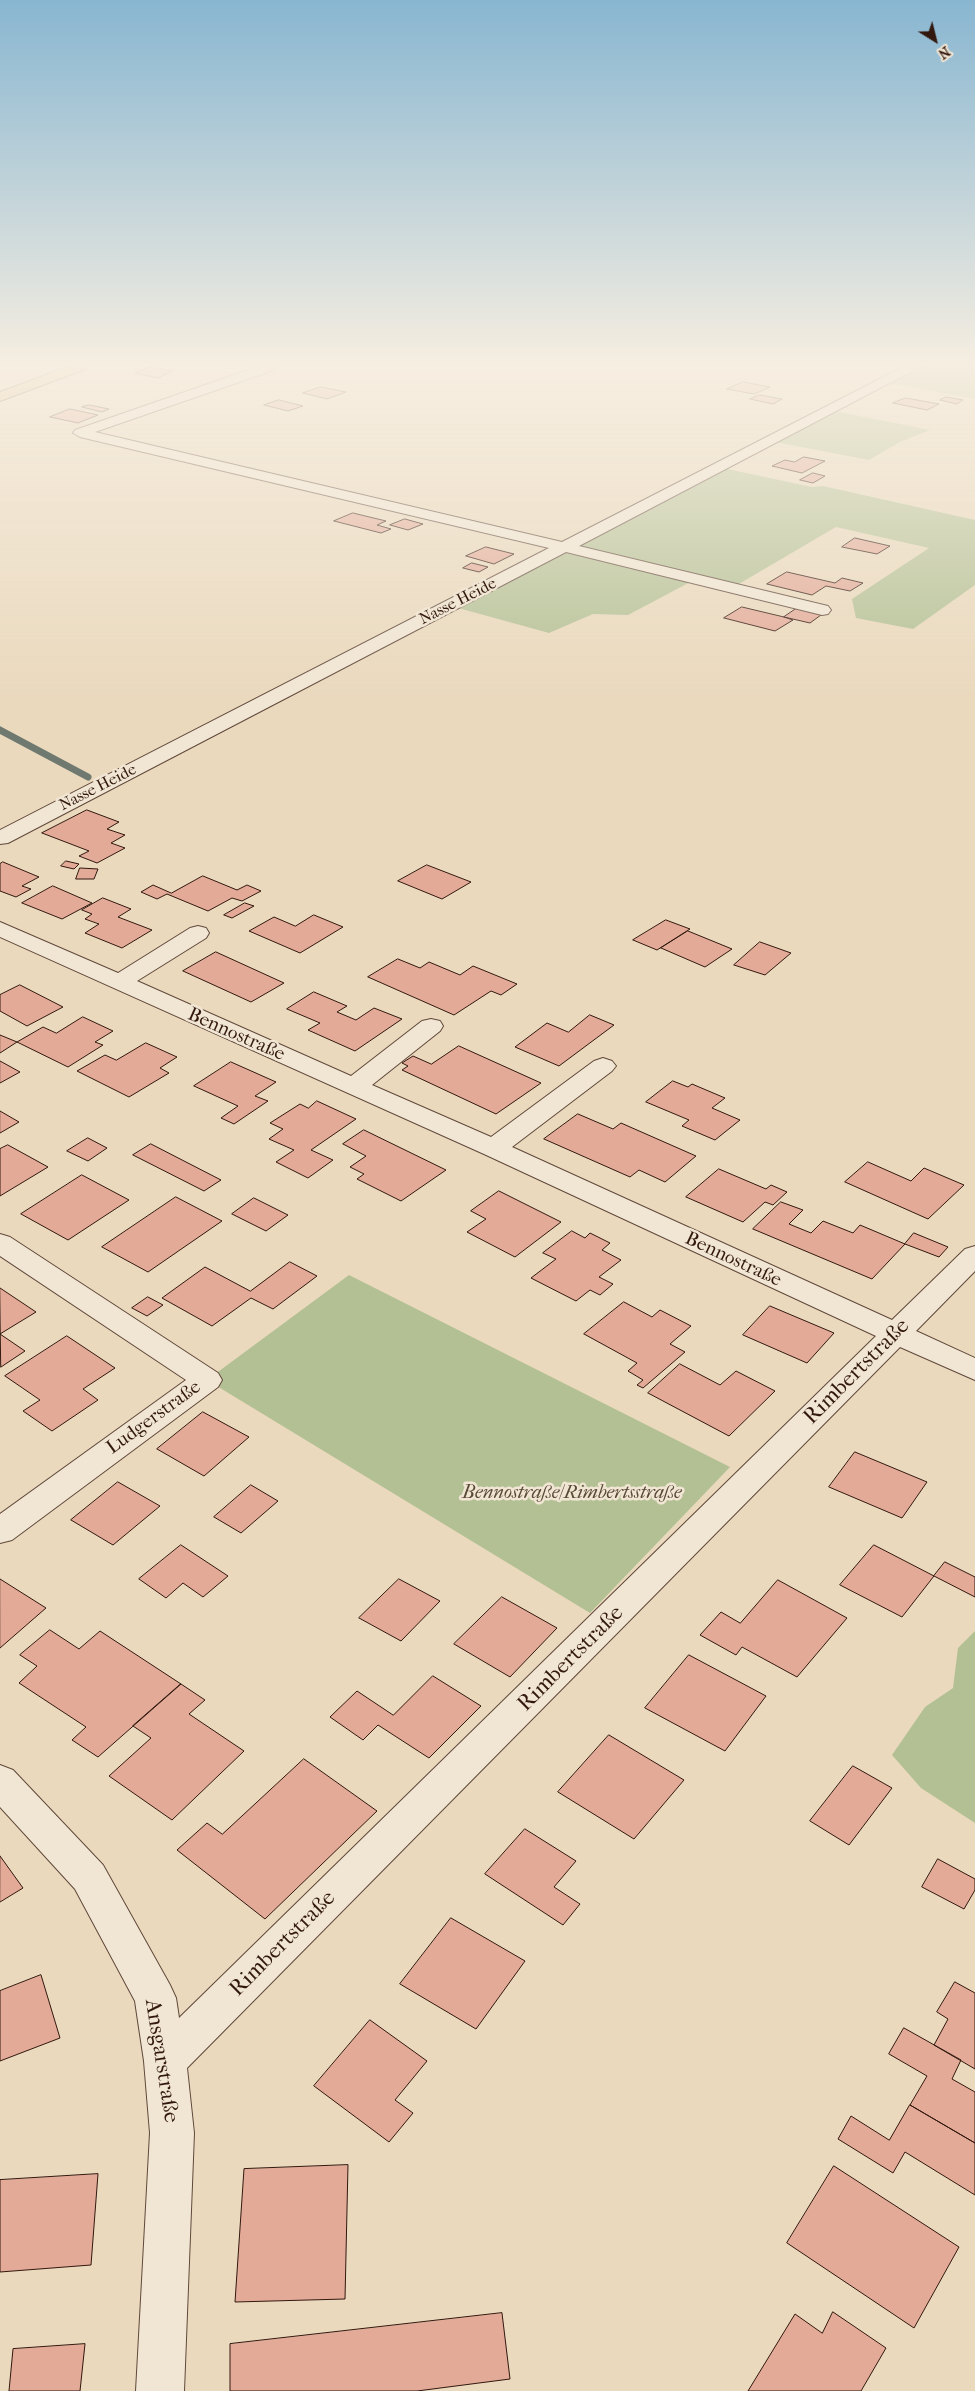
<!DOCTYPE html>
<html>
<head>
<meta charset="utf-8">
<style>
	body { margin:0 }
	#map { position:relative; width:975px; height:2391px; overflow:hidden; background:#ead9bd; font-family:"IM FELL French Canon",serif }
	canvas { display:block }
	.north { position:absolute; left:910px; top:15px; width:50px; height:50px; -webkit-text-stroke:4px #f1e6d4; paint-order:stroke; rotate:144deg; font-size:14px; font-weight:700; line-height:20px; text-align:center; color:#32180e }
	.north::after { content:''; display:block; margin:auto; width:18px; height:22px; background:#32180e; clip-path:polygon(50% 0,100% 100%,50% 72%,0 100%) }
</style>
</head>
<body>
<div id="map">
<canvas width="975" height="2391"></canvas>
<div class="north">N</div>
</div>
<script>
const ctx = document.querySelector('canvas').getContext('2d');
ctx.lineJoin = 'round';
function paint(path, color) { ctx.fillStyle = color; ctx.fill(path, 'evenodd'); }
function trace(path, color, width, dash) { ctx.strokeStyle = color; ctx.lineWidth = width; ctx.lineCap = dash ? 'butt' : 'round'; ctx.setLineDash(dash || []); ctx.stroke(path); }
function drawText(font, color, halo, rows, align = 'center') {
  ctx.font = font + ' "IM FELL French Canon",serif'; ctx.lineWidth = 5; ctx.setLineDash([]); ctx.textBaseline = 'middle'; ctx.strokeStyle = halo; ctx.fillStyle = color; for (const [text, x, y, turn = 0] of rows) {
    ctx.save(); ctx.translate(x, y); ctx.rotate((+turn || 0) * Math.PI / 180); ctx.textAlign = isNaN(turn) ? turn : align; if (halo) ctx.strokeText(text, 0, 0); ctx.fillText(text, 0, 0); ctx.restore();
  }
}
const green = new Path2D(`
	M915 366H975V399L884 382Z
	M830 410 930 430 900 442 869 460 770 441Z
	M718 467 812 487 823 486 975 520V585L913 629 856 618 852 599 929 548 836 527 732 588 696 579 628 615 593 614 549 633 451 606Z
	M349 1275 730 1467 590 1613 207 1380Z
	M975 1631V1823L921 1788 892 1755 925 1707 953 1688 958 1648Z`);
const stream = new Path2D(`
	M0 730 88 777`);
const building = new Path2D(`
	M149 367 173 371 158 378 135 373Z
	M743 382 770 387 754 394 727 389Z
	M321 387 346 392 327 399 303 393Z
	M760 395 782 399 773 404 750 399Z
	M946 397 963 400 957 404 940 400Z
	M906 398 939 404 927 410 893 403Z
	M279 400 303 406 288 411 264 405Z
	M89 405 109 409 102 412 82 407Z
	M70 409 98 415 78 423 50 417Z
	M804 457 825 461 802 473 772 466 785 460 794 462Z
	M813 473 825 476 813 483 800 480Z
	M353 513 386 521 377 525 391 529 381 533 334 521Z
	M405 519 423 524 408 530 390 525Z
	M855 538 890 546 877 554 842 547Z
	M486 547 514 554 494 564 466 556Z
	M472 563 488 567 479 572 463 568Z
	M787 572 835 583 842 578 863 583 850 591 826 586 812 595 767 584Z
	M800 606 825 612 810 623 784 617Z
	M742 607 784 617 793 620 775 631 724 618Z
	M87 810 119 822 107 829 125 835 111 843 125 848 97 863 79 856 89 851 42 833Z
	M66 861 79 864 74 869 61 866Z
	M3 862 39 877 22 886 31 889 16 897 0 891V864Z
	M427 865 471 882 442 899 398 881Z
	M80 868 98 869 94 879H76Z
	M203 876 237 890 247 885 261 891 242 901 232 898 208 911 167 894 157 899 141 892 153 885 171 893Z
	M53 886 92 903 62 919 22 903Z
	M103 898 131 909 118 917 152 930 122 948 85 933 99 924 85 919 92 914 82 910Z
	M245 903 254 906 232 918 224 915Z
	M314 915 343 927 300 953 249 931 274 917 295 926Z
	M666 920 690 929 657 950 633 940Z
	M688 931 732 949 705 967 661 948Z
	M760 942 791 953 765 975 734 965Z
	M216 952 284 983 251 1002 183 971Z
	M398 959 420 968 429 962 460 975 473 966 517 984 501 995 491 991 454 1015 368 977Z
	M20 985 63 1007 27 1026 0 1011V995Z
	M314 992 347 1006 337 1012 356 1020 374 1008 402 1019 355 1051 308 1030 320 1023 287 1009Z
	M590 1015 614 1025 559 1066 515 1047 547 1023 568 1032Z
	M83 1017 113 1031 95 1042 103 1045 68 1067 17 1042 43 1027 56 1033Z
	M0 1035 17 1042 0 1053Z
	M146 1043 177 1057 160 1068 169 1073 129 1097 77 1071 105 1055 116 1060Z
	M459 1046 541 1083 496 1114 402 1070 408 1066 402 1063 413 1056 431 1064Z
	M0 1061 20 1072 0 1083Z
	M231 1062 276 1082 255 1096 268 1101 234 1124 221 1118 238 1106 194 1086Z
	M673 1081 688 1087 692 1084 725 1098 712 1108 740 1120 715 1140 682 1126 689 1120 646 1102Z
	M317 1101 356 1119 311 1150 333 1160 308 1178 276 1162 294 1150 269 1139 283 1129 270 1123 300 1104 308 1108Z
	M0 1111 19 1122 0 1133Z
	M578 1114 613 1129 621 1123 696 1156 665 1182 639 1170 630 1177 544 1139Z
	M364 1130 446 1170 401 1201 357 1179 364 1174 350 1167 366 1156 343 1144Z
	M88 1138 107 1148 88 1161 67 1151Z
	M151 1144 221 1180 204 1191 133 1155Z
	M8 1145 48 1167 0 1196V1149Z
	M868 1162 911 1181 924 1168 964 1185 928 1219 845 1182Z
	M719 1169 766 1189 771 1185 787 1192 773 1205 765 1202 743 1222 686 1197Z
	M82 1175 129 1200 68 1240 21 1214Z
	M499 1191 561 1222 515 1257 467 1232 486 1219 471 1211Z
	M176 1197 222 1221 148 1272 102 1247Z
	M254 1198 288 1215 266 1231 232 1214Z
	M781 1202 803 1210 789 1224 811 1233 823 1221 853 1233 860 1225 905 1244 872 1279 753 1229Z
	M572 1231 585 1238 590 1233 610 1243 602 1250 621 1260 599 1277 613 1284 600 1295 590 1290 576 1301 531 1278 556 1259 543 1253Z
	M914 1233 948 1247 939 1257 905 1244Z
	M290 1262 317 1276 273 1309 251 1298 212 1326 162 1298 205 1267 250 1291Z
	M0 1288 36 1312 0 1334 25 1351 1 1367Z
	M148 1297 163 1305 147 1316 132 1308Z
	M624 1302 652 1317 660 1310 691 1326 670 1344 685 1352 643 1388 637 1385 643 1380 628 1371 637 1363 584 1334Z
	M770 1306 834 1333 807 1363 743 1335Z
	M67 1336 115 1368 83 1389 98 1400 52 1431 23 1411 40 1400 5 1376Z
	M680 1364 720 1385 736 1371 775 1391 729 1436 648 1393Z
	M203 1412 249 1437 204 1476 157 1449Z
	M855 1452 927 1482 902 1518 829 1487Z
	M118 1482 160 1506 113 1545 71 1520Z
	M251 1485 278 1501 241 1533 214 1517Z
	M181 1545 228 1576 203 1597 183 1583 166 1598 139 1579Z
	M874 1545 934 1576 902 1617 840 1585Z
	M945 1562 975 1577V1597L934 1576Z
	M0 1579 46 1608 0 1648Z
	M399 1579 440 1601 401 1641 359 1618Z
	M778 1580 847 1618 797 1677 742 1647 736 1655 700 1635 721 1612 740 1623Z
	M502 1597 557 1628 510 1677 454 1644Z
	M50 1630 79 1649 100 1631 181 1684 98 1757 72 1740 86 1727 19 1683 37 1666 20 1655Z
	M689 1655 766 1696 725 1751 645 1708Z
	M433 1676 481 1706 429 1758 378 1725 363 1740 330 1717 357 1691 393 1715Z
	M181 1684 205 1700 189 1714 244 1751 172 1820 109 1776 151 1738 133 1726Z
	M609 1735 684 1780 634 1839 558 1792Z
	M304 1759 377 1811 265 1919 177 1850 207 1823 222 1834Z
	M853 1766 892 1788 849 1845 810 1821Z
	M525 1829 576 1861 554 1887 580 1904 563 1925 485 1874Z
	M0 1856 23 1888 0 1902Z
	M938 1859 975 1879V1890L964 1909 922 1887Z
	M451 1918 525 1961 476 2029 400 1984Z
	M41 1975 60 2038 0 2061V1991Z
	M955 1982 975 1993V2069L934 2045 948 2019 937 2012Z
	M370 2020 427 2061 395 2100 413 2113 389 2142 314 2086Z
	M904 2028 961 2060 952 2079 975 2092V2143L910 2105 927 2076 889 2054Z
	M910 2105 975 2143V2195L905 2152 893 2173 838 2139 851 2116 889 2140Z
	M348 2165 345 2299 235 2302 244 2169Z
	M834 2166 959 2247 914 2328 787 2243Z
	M98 2174 91 2265 0 2272V2180Z
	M833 2312 886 2348 861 2391H748L795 2314 822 2333Z
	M502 2313 510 2379 417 2391H230V2344Z
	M85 2344 80 2391H9L13 2349Z`);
const minor = new Path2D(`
	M260 366H279L277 369 95 432 562 542 905 366H922L579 546 828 606 831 610 828 614 822 615 566 552 8 843 0 844V830L549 548 80 437 73 433 75 430Z
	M0 922 118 973 190 928 198 926 206 928 209 933 206 938 137 981 351 1076 422 1021 431 1019 440 1021 443 1026 440 1031 372 1085 491 1137 594 1061 603 1058 612 1061 616 1066 612 1071 512 1147 892 1320 965 1249 975 1246V1271L916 1331 975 1358V1380L900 1347 187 2068 194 2133 184 2391H136L150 2133 144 2061 135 2001 75 1889 0 1807V1765L13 1770 103 1865 170 1985 176 1998 179 2018 876 1336 484 1154 0 937Z
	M0 1234 10 1237 218 1373 222 1380 218 1387 12 1540 0 1543V1514L186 1380 0 1256Z`);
const motorway = new Path2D(`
	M70 366H88L86 369 0 401V392Z`);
const farStreetnames = [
	["Nasse Heide",458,602,-27],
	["Nasse Heide",98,788,-27]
];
const streetNames = [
	["Bennostraße",236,1035,24],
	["Bennostraße",733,1260,25],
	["Ludgerstraße",154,1418,-36]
];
const parkNames = [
	["Bennostraße/Rimbertsstraße",572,1493]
];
const nearStreetnames = [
	["Rimbertstraße",857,1372,-45],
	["Rimbertstraße",571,1659,-45],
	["Rimbertstraße",283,1944,-45],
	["Ansgarstraße",161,2061,81]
];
paint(green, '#b3c094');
trace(stream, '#6f796f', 7);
paint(building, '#e3aa98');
trace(building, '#32180e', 1);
trace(minor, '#60483a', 2);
trace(motorway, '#32180e', 2);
paint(minor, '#f1e6d4');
paint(motorway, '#e5bc7e');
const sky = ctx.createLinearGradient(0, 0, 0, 701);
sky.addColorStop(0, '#88b6d1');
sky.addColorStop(0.52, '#f6eee1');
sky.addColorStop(1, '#f6eee100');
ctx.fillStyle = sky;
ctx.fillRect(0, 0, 975, 701);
drawText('16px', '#32180e', '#f1e6d4', farStreetnames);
drawText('19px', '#32180e', '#f1e6d4', streetNames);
drawText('italic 19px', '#594a36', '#f1e6d4', parkNames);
drawText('22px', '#32180e', '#f1e6d4', nearStreetnames);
</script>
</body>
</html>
